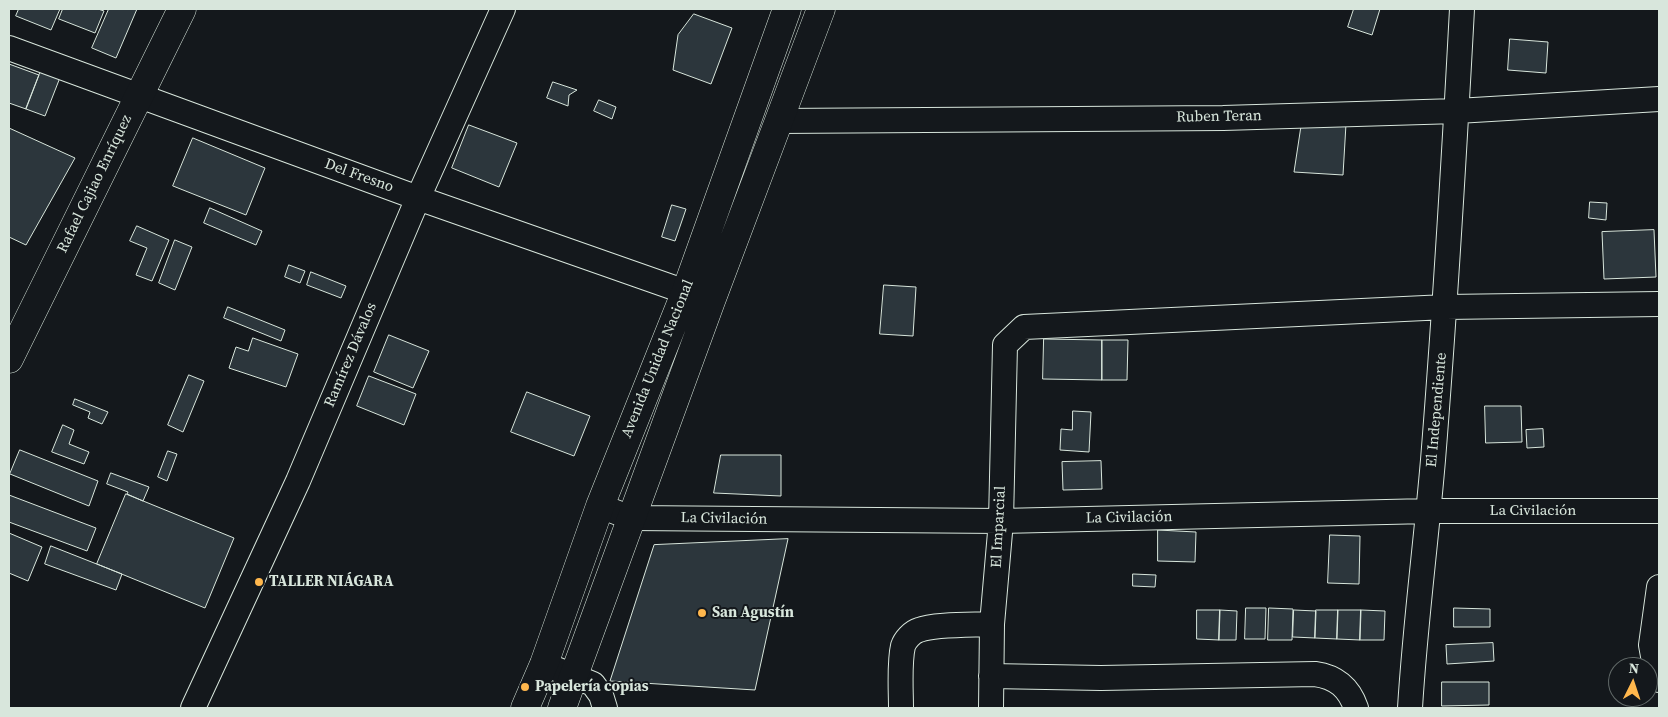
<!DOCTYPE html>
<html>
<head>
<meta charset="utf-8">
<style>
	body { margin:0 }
	#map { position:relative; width:1668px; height:717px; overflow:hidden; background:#14181c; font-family:"Source Serif 4",serif }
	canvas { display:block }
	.frame { position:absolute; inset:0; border:10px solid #d8e6dc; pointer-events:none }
	.north { position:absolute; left:1608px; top:657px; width:50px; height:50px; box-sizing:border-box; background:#14181c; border:1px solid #626a69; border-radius:50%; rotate:4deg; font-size:14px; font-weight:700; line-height:20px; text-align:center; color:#d8e6dc }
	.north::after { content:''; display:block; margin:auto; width:18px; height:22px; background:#ffb74d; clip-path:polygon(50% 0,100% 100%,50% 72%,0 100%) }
</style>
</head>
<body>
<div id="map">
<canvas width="1668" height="717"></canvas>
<div class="frame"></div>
<div class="north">N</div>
</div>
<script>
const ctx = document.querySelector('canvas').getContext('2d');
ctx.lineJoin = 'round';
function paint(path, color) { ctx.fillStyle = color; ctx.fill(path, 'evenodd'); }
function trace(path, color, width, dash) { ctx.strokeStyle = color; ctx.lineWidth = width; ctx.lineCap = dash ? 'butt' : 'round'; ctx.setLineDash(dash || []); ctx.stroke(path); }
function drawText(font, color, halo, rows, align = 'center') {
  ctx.font = font + ' "Source Serif 4",serif'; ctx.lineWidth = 4; ctx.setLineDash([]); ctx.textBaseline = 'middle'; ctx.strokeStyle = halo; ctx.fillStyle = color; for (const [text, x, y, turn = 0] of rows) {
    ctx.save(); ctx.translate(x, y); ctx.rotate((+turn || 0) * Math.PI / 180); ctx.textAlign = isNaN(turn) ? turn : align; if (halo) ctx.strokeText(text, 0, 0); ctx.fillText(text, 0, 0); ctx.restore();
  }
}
const building = new Path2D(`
	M19 9H60L51 30 16 16Z
	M63 9H98L104 11 95 33 59 19Z
	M109 9H137L116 58 92 48Z
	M1354 9H1380L1372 35 1348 27Z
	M694 14 732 28 711 84 673 70 678 35Z
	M1510 39 1548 42 1546 73 1508 70Z
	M9 64 39 75 26 109 9 103Z
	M42 68 61 75 45 116 26 109Z
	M553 82 577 90 569 95 568 106 547 98Z
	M599 100 616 107 612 119 594 111Z
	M1346 124 1343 175 1294 172 1301 126Z
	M469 125 517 143 499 187 452 168Z
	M9 128 75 158 26 245 9 237Z
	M193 138 265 168 246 215 173 186Z
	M1590 202 1607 203 1606 220 1589 218Z
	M672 205 686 209 675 241 662 237Z
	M210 208 262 231 256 245 204 223Z
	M137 226 169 240 152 281 136 275 147 248 130 241Z
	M1654 230 1656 277 1604 279 1602 232Z
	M175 240 192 247 175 290 159 283Z
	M289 265 305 271 300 283 285 277Z
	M311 272 346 286 341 298 307 285Z
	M884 285 916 287 913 336 880 334Z
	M228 307 285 330 281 341 224 318Z
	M389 335 429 351 413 388 374 372Z
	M253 338 298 354 286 387 229 368 236 347 248 351Z
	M1044 339 1102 340V380L1043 379Z
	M1102 340H1128L1127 380H1102Z
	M189 375 204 381 183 432 168 425Z
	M369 376 416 394 404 425 357 406Z
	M527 392 590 416 574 456 511 432Z
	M75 399 108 412 102 424 88 418 90 412 73 405Z
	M1485 406H1521L1522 442 1486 443Z
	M1073 411 1091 412 1089 452 1060 450 1061 429 1072 430Z
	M63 425 74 430 69 444 89 452 84 464 52 452Z
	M1543 429 1544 447 1527 448 1526 430Z
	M20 450 98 481 89 506 10 474Z
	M168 451 177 454 167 481 158 477Z
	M721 455H781V496L714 493Z
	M1101 461 1102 489 1063 490 1062 462Z
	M111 473 149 487 143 501 127 494 128 492 107 484Z
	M126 494 234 538 205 608 97 564Z
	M9 495 96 528 87 551 9 522Z
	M1158 530 1196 532 1195 562 1158 561Z
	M9 533 42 547 28 581 9 573Z
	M1330 535 1360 536 1359 584 1328 583Z
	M788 539 755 690 610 681 654 545Z
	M51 546 122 574 116 590 45 564Z
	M1133 574 1156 575 1155 587 1133 586Z
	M1246 608H1266L1265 639H1245Z
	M1269 608 1293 609 1292 640H1268Z
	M1454 608 1490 609V627H1454Z
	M1197 610H1220L1219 640 1197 639Z
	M1220 610 1237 611 1236 640H1219Z
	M1294 610 1316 611 1315 638 1293 637Z
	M1316 610H1338L1337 639 1315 638Z
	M1338 610H1361L1360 640 1337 639Z
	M1361 610 1385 611 1384 640H1360Z
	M1493 643 1494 661 1447 664 1446 645Z
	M1442 682H1489V705L1442 706Z`);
const street = new Path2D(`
	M9 48 418 198 703 298
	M778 121 1223 118 1457 111 1659 99
	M600 506 631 518 1001 521 1429 511H1659
	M1659 587 1651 645 1657 678 1659 680
	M544 664 593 684 601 695 605 708
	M991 676 1101 678 1315 674C1337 677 1349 688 1356 708
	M193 708 298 481 418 198 503 9
	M901 708C901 691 899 663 903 646 905 640 912 632 919 630 934 624 974 625 992 624
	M991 708 992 624 1001 521 1005 345 1024 327 1446 307 1659 304
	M1410 708C1415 625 1426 543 1433 460 1445 310 1454 159 1462 9`);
const secondary = new Path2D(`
	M9 359 182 9
	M525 708 544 664 600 506 686 291 787 9
	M562 708 711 301 821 9`);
const markers = [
	[259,582,5,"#ffb74d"],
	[702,613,5,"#ffb74d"],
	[525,687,5,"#ffb74d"]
];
const streetNames = [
	["Ruben Teran",1219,117,-1],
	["Del Fresno",359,176,20],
	["Rafael Cajiao Enríquez",95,184,-64],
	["Ramírez Dávalos",351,355,-67],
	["Avenida Unidad Nacional",658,359,-68],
	["El Independiente",1437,410,-85],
	["La Civilación",1533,511],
	["La Civilación",1129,518,-1],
	["La Civilación",724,519,1],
	["El Imparcial",999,527,-87]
];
const poiNames = [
	["TALLER NIÁGARA",269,582],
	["San Agustín",712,613],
	["Papelería copias",535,687]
];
paint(building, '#2c363c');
trace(building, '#d8e6dc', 1);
trace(street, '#d8e6dc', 26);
trace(secondary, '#d8e6dc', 29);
trace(street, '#14181c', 24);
trace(secondary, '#14181c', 28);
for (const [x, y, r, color] of markers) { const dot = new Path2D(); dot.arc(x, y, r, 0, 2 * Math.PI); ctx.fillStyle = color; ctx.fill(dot); trace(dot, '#14181c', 2); }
drawText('15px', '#d8e6dc', '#14181c', streetNames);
drawText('bold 15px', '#d8e6dc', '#14181c', poiNames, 'left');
</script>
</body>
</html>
